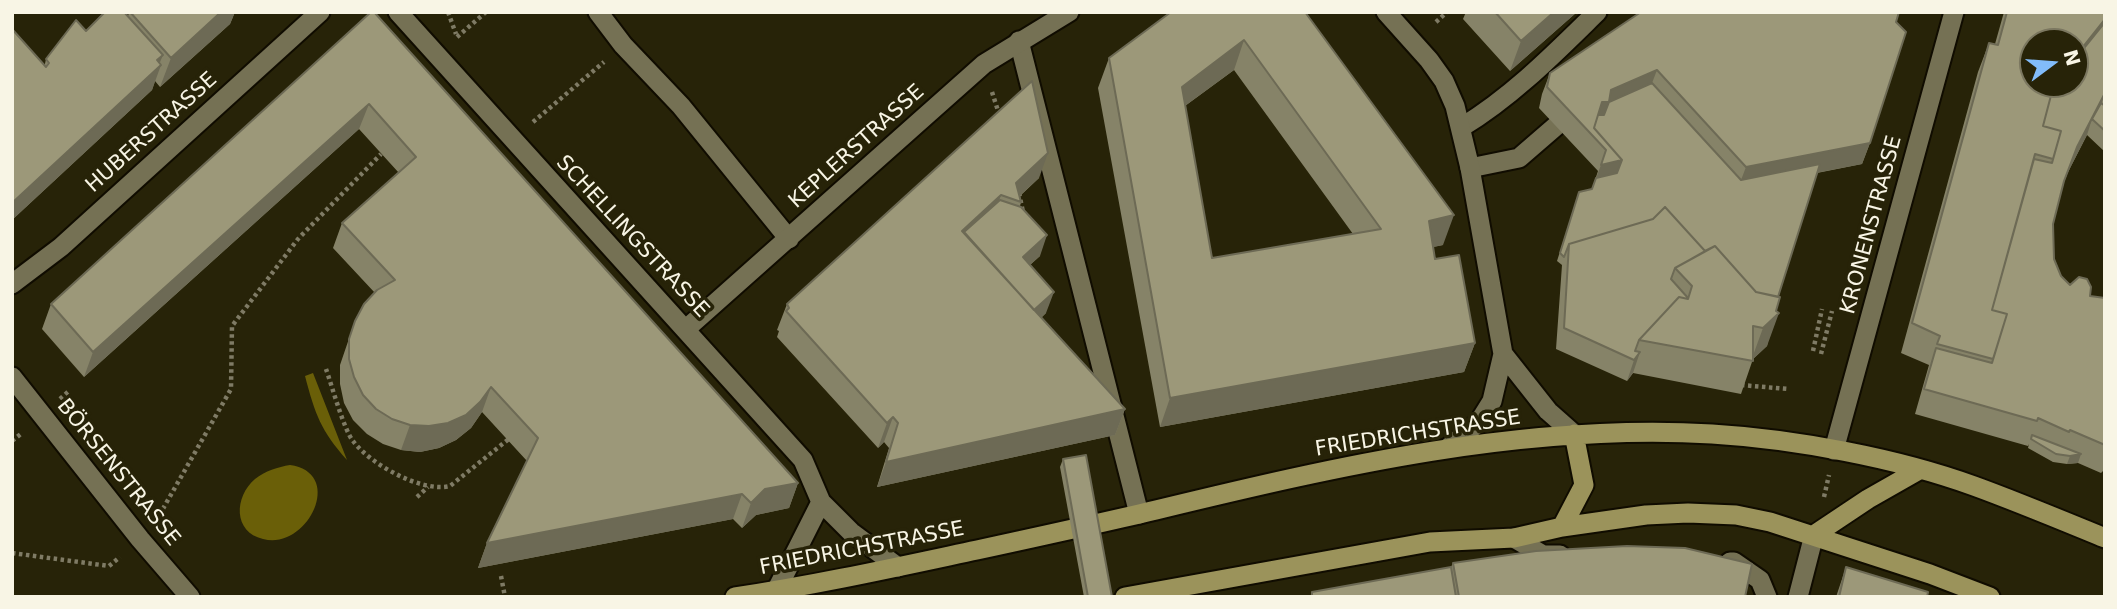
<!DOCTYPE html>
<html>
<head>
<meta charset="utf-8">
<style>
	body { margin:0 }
	#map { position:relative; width:2117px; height:609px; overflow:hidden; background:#272308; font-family:"DejaVu Sans",sans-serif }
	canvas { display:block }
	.frame { position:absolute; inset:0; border:14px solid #f8f5e5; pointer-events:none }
	.north { position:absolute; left:2019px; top:28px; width:70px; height:70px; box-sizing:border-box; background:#272308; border:2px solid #7b7760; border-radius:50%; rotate:74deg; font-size:19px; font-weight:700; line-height:28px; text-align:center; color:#f8f5e5 }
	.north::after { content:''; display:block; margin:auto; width:24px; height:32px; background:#82bcfa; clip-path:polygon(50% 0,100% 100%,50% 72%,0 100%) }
</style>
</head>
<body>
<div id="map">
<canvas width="2117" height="609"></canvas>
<div class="frame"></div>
<div class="north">N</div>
</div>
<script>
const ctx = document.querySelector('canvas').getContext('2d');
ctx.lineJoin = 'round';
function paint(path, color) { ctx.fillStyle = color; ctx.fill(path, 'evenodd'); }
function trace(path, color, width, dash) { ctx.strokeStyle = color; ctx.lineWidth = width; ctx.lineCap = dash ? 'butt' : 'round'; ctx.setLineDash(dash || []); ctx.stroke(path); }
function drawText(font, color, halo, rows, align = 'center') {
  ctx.font = font + ' "DejaVu Sans",sans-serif'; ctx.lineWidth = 7; ctx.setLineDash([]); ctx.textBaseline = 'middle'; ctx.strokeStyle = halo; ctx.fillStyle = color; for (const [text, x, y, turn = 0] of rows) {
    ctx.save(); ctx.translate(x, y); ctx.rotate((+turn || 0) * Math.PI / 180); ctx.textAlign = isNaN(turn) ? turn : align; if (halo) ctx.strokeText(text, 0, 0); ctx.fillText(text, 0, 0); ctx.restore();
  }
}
const water = new Path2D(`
	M313 373 347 460C321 431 315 414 305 376Z
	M290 465C346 473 307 551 263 539 233 532 234 497 255 479 265 471 278 467 290 465Z`);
const path = new Path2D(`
	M448 12 456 34
	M1436 22 1447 12
	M457 37 486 12
	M992 92 1000 117
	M533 122 604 62
	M1019 193 1023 212
	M1813 351 1822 309
	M1821 354 1832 311
	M326 369C332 386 344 430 353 441 370 464 422 493 450 486L510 438
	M1741 385 1788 389
	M60 399 70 390
	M12 441 22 433
	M417 497 428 487
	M1824 497 1829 475
	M156 521 231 389 232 326 298 239 381 154
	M12 553 109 566 120 557
	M501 576 505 597`);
const service = new Path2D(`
	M598 12 623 45 681 106 789 239
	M1019 41 1139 514
	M1462 127C1513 96 1554 54 1597 12
	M1470 168 1519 158 1556 126`);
const minor = new Path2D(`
	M398 12 803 460 821 502 851 532 898 567
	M1386 12 1429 60 1444 81 1455 106 1470 168 1503 354 1492 401 1479 422 1448 448
	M12 284 61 247 320 12
	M686 329 984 64 1069 12
	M1503 354 1548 411 1574 434
	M12 377 140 539 190 597
	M1834 450 1954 12
	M1514 538 1543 555H1560
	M1730 562H1734L1760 580 1767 597
	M776 591 821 502
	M1798 597 1814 535`);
const primary = new Path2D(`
	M1562 527 1584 485 1574 434
	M1814 535 1868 499 1919 470
	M735 597C816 585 897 567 977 550 1037 537 1097 524 1156 510 1338 466 1523 423 1712 434 1794 439 1897 458 1974 486 2018 502 2061 520 2105 538
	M1125 597 1430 542 1514 538 1562 527 1646 515 1688 513 1736 515 1770 522 1930 574 1990 597`);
const wall = new Path2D(`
	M129 12H235L230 24 160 87 155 81 152 90 12 220 46 59 86 31 128 16Z
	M371 12 798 483 789 508 756 515 742 528 733 519 478 568 487 543 527 461 482 412 471 428 456 440 439 448 420 452 401 450 383 444 367 434 353 420 344 403 340 384V365L355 321 375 293 333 248 342 223 399 173 359 129 84 377 42 329 51 304Z
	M1305 12 1443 245 1433 247 1435 259 1475 343 1464 372 1160 427 1098 88 1109 58ZM1234 70 1353 234 1212 258 1185 106Z
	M1466 12H1577L1510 71 1463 19Z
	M2004 12H2105V152L2087 135 2068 172 2062 187 2053 224 2054 259 2061 276 2070 285 2090 296 2105 298V469L2101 473 2078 463 2067 464 2053 462 2028 448 2029 444 2028 446 1915 414 1929 365 1901 353 1978 72 1989 43 1995 44ZM2033 42H2075V84Z
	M1896 22 1870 143 1862 164 1817 173 1778 297 1767 346 1753 359 1741 394 1633 373 1627 381 1556 349 1562 265 1557 261 1579 192 1592 189 1598 171 1539 108 1542 94 1550 73Z
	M1032 81 1039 178 1020 196 1021 202 1020 206 1040 256 1030 265 1046 313 1041 318 1125 409 1115 435 877 487 889 448 884 442 878 448 777 337 779 331 777 330 787 304Z
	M1063 459 1112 597H1084L1060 467Z
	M1453 563 1745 597H1310L1312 592 1451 567Z
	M1846 567 1927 597H1836Z`);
const shadedWall = new Path2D(`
	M221 12H235L230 24 160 87 171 58Z
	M1554 12H1577L1510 71 1521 41Z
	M2105 19V25L2075 67 2082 48Z
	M1244 40 1234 70 1171 116 1182 87Z
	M163 55 158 67 161 65 152 90 12 220V203Z
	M1657 70 1649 91 1595 123 1602 102 1611 90Z
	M2105 93 2096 118 2092 119 2087 135 2068 172 2055 206 2077 147Z
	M369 104 359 129 84 377 93 352Z
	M1870 143 1862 164 1738 188 1746 167Z
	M1048 153 1039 178 1015 200 1016 183Z
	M1622 160 1614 182 1593 186 1601 165Z
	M1001 195 992 221 968 243 962 231Z
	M1454 215 1443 245 1419 250 1429 221Z
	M1047 235 1040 256 1015 278 1023 257Z
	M1054 292 1046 313 1024 333 1032 312Z
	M1779 313 1767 346 1751 361 1763 328Z
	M1475 343 1464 372 1160 427 1170 398Z
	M1640 352 1633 373 1627 381 1634 360Z
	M491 387 482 412 471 428 456 440 439 448 420 452 401 450 410 425Z
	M1125 409 1115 435 877 487 886 462Z
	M893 417 884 442 878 448 887 423Z
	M2081 454 2078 463 2067 464 2070 456Z
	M798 483 789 508 756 515 742 528 751 503 765 489Z
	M742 494 733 519 478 568 487 543Z`);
const building = new Path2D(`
	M105 12H124L163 55 157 60 161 65 12 203V29L46 67 49 63 46 59 76 20 86 31Z
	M130 12H221L171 58Z
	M371 12H374L798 483 765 489 751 503 742 494 487 543 538 438 491 387 480 402 466 415 448 423 429 426 410 425 392 419 376 409 363 395 354 377 349 359V339L355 321 364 304 377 290 395 280 342 223 416 157 369 104 93 352 51 304Z
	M1171 12H1305L1454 215 1429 221 1435 259 1459 255 1475 343 1170 398 1109 58ZM1244 40 1381 229 1212 258 1182 87Z
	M1495 12H1554L1521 41Z
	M1641 12H1899L1896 22 1906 32 1870 143 1746 167 1657 70 1611 90 1609 102H1602L1594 128 1622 160 1601 165 1606 150 1547 87 1550 73Z
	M2007 12H2105V19L2082 48 2069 33 2066 42H2033V84H2054L2043 126 2061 131 2053 159 2035 154 1992 310 2007 314 1993 359 1937 344 1940 336 1912 323 1989 43 1998 45Z
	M2105 22V93L2077 147 2064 181 2053 224 2054 259 2061 276 2070 285 2079 277 2087 279 2091 287 2090 296 2105 298V445L2070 430 2069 432 2038 418 2037 421 1924 389 1936 348 1992 363 2007 314 1992 310 2034 159 2052 163 2061 131 2043 126 2054 84H2075V47L2080 53Z
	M1032 81 1048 153 1016 183 1021 202 1001 195 962 231 1125 409 886 462 898 423 893 417 887 423 786 311 789 308 787 304Z
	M1652 83 1741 180 1820 164 1778 297 1756 292 1715 246 1705 251 1665 207 1653 219 1569 244 1564 257 1560 253 1579 192 1592 189 1596 178 1617 173 1622 160 1594 128 1598 115H1604L1609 102Z
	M2101 103 2105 106V131L2092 119Z
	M1000 200 1021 207 1047 235 1023 257 1054 292 1034 310 964 232Z
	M1665 207 1705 251 1675 268 1671 279 1688 298V299L1679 297 1639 340 1635 351 1640 352 1634 360 1564 328 1569 244 1653 219Z
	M1715 246 1756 292 1780 297 1776 311 1779 313 1763 328 1753 326V361L1639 340 1679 297 1688 299 1692 286 1675 268Z
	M2032 435 2081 454 2070 456 2056 454 2031 439Z
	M1086 455 1112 597H1088L1063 459Z
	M1627 546 1685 548 1752 564 1745 597H1459L1453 563 1536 551Z
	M1451 567 1456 597H1312V592Z
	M1846 567 1928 592 1927 597H1839Z`);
const streetNames = [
	["HUBERSTRASSE",152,133,-42],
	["KEPLERSTRASSE",857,147,-42],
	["KRONENSTRASSE",1872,225,-75],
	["SCHELLINGSTRASSE",632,237,47],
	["FRIEDRICHSTRASSE",1418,434,-9],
	["BÖRSENSTRASSE",118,473,51],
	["FRIEDRICHSTRASSE",862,549,-11]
];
paint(water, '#6a5f08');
trace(service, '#100c00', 23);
trace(minor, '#100c00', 23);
trace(primary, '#100c00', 23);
trace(path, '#7f7b65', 4.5, [3.5, 3.5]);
trace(service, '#757154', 19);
trace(minor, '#757154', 19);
trace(primary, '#9b935b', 19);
paint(wall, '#868368');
paint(shadedWall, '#6d6a55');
paint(building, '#9c9879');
trace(building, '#6d6a55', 2);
drawText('21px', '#f8f5e5', '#272308', streetNames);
</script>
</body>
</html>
